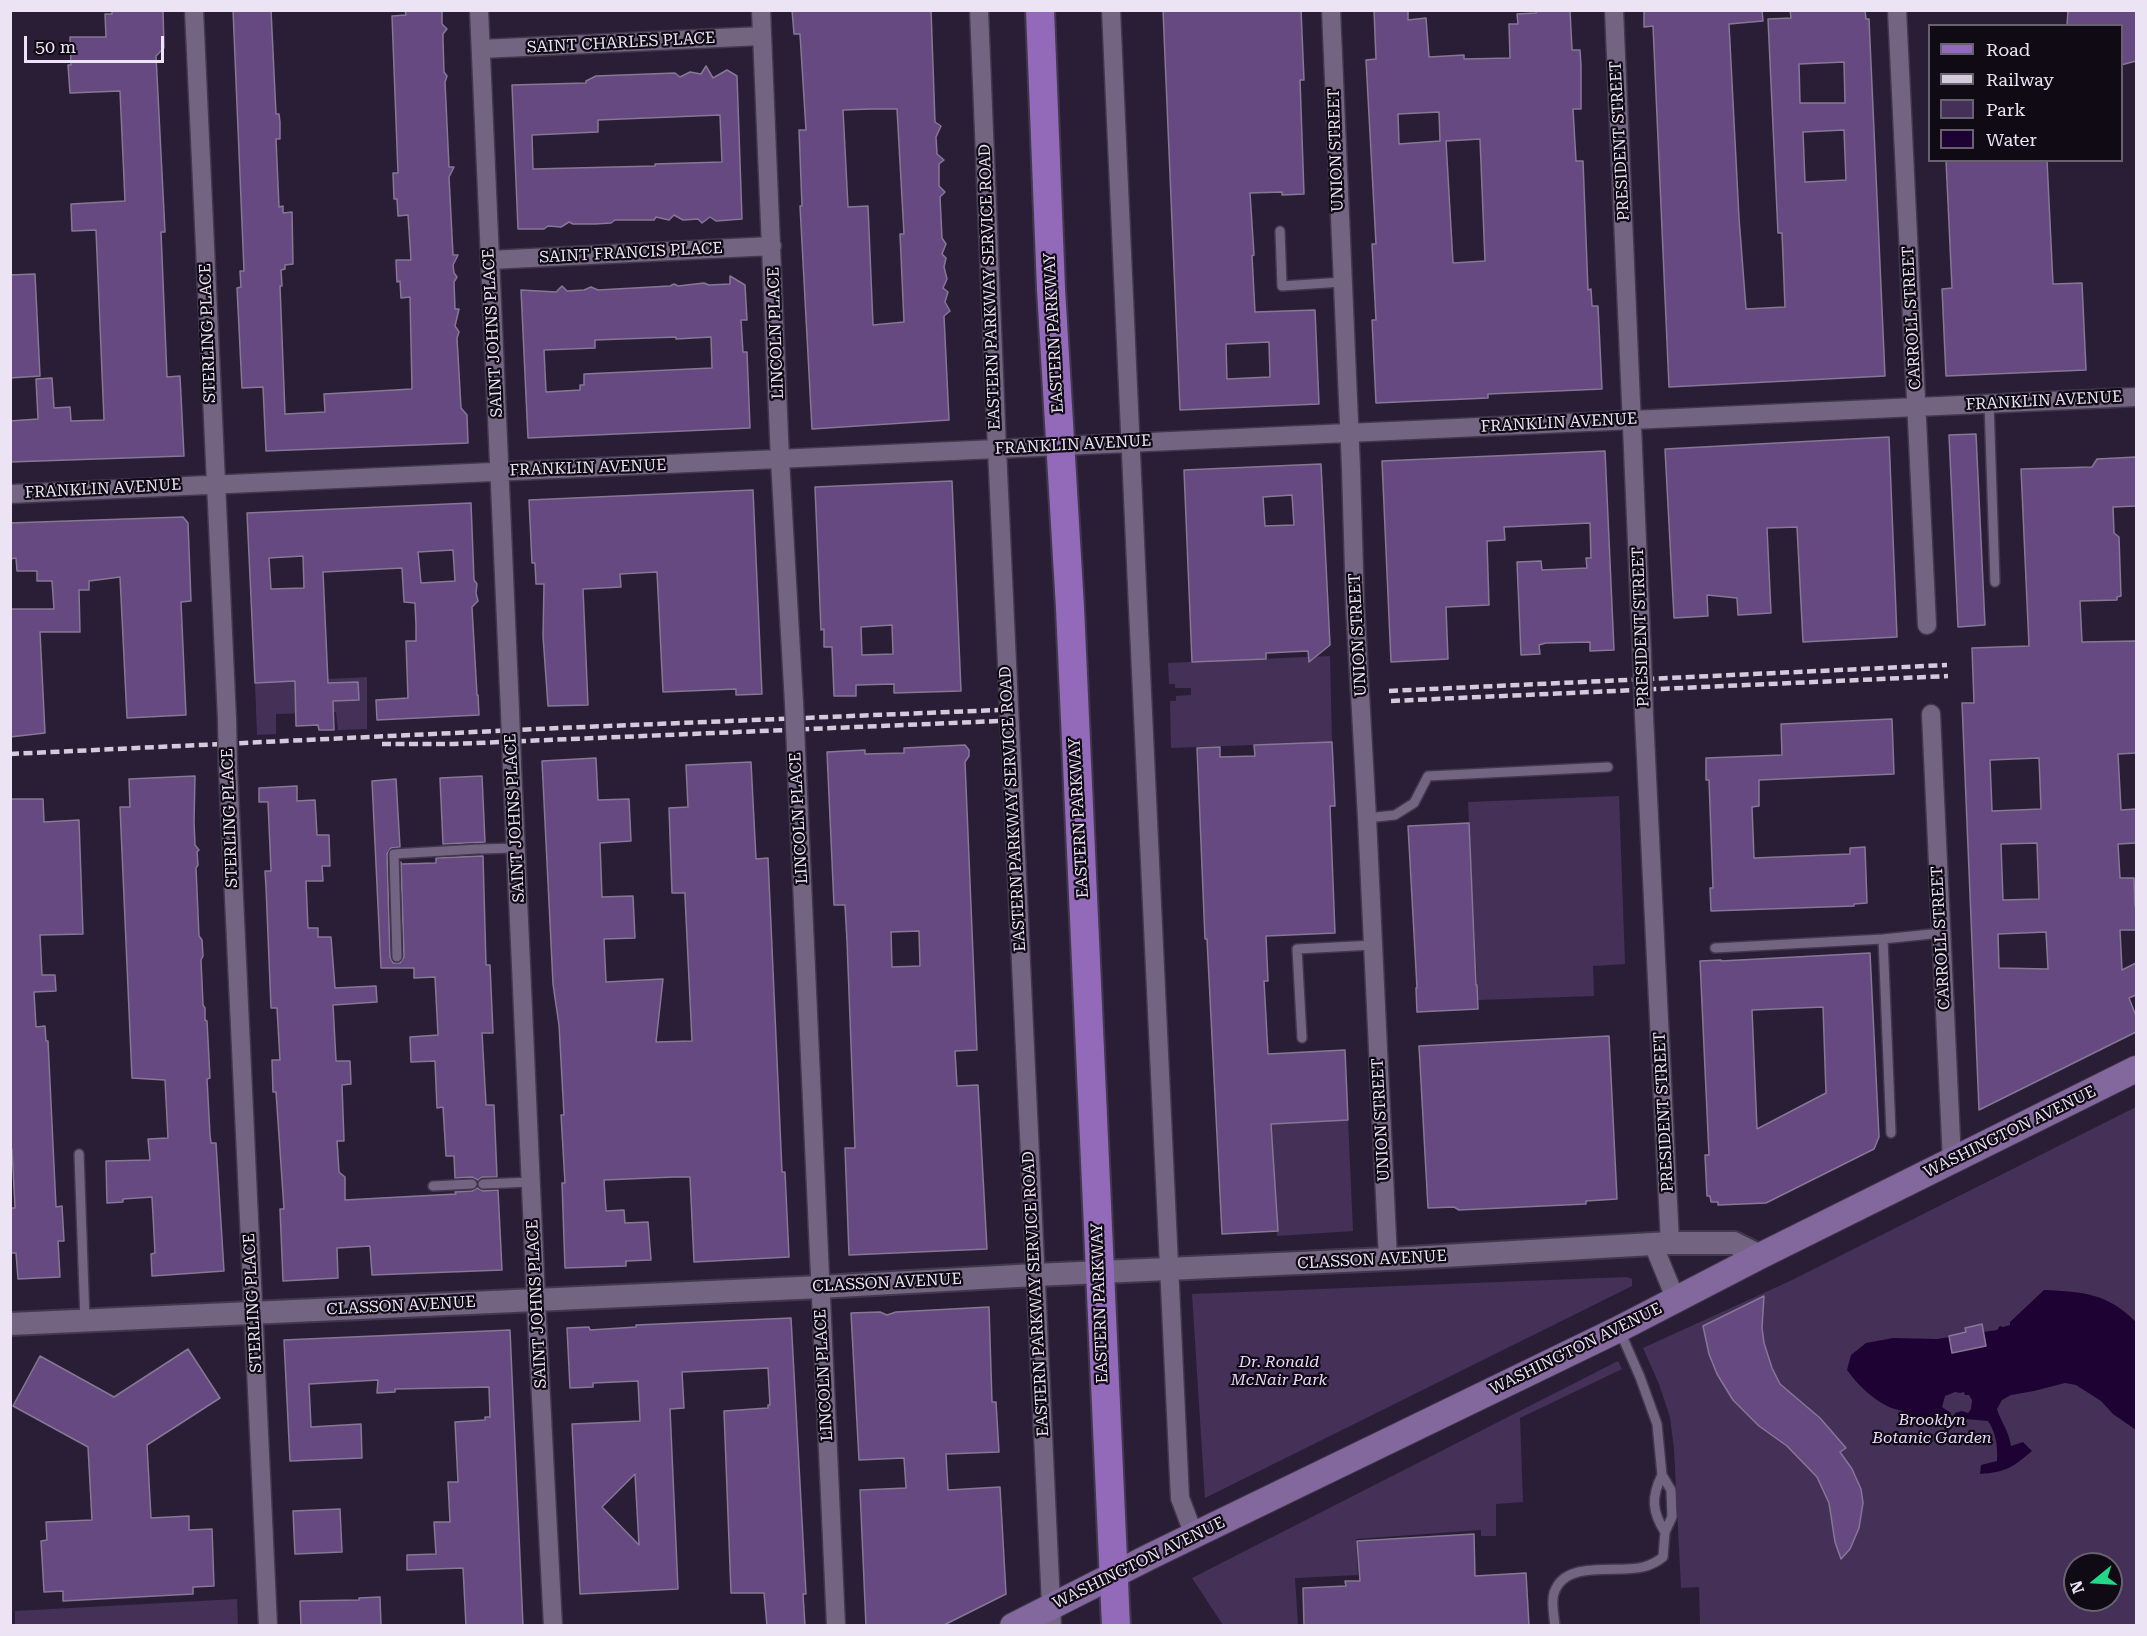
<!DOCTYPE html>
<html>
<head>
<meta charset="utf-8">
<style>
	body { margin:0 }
	#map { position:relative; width:2147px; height:1636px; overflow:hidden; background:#2a1e36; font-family:"Roboto Serif",serif }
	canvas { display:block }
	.frame { position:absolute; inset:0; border:12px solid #ece4f5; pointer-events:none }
	.legend { position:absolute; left:1928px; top:24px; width:195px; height:138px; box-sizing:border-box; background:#100a15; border:2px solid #68616f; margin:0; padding:8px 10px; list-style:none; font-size:18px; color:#ece4f5 }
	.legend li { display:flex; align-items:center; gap:12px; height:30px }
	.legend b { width:30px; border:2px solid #68616f }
	.north { position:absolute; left:2063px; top:1552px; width:60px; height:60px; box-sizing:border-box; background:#100a15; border:2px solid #68616f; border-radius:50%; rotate:252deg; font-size:16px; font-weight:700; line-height:24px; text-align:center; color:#ece4f5 }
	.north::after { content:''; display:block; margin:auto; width:21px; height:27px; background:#23d886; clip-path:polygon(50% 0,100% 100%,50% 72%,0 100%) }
	.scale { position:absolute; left:24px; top:36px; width:140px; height:27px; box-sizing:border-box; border:3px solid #ece4f5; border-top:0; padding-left:8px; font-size:18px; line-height:21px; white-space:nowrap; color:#ece4f5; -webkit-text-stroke:4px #100a15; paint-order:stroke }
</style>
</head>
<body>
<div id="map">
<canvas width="2147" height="1636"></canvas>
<div class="frame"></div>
<ul class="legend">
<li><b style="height:8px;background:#936ab9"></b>Road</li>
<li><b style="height:8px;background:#d3cadc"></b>Railway</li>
<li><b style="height:16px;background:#453158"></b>Park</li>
<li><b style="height:16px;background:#1f0234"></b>Water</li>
</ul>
<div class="north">N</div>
<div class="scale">50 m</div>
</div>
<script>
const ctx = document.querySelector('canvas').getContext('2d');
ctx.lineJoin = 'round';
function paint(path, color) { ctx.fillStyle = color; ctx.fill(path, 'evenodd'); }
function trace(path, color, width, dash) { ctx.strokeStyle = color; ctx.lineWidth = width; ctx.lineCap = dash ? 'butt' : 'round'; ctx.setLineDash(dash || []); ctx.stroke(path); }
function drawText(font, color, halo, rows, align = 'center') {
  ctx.font = font + ' "Roboto Serif",serif'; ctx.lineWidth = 4.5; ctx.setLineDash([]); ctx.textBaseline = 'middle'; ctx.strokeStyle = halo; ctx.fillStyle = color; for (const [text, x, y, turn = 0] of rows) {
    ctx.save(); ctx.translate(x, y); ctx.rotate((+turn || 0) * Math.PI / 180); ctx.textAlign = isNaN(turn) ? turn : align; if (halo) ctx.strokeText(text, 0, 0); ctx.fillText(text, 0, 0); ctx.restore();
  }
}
const green = new Path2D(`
	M1330 656 1332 742 1171 748 1170 701H1176V696L1191 695V688H1175V684H1169L1168 663Z
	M367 677V729L338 730 336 712 276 714V734L257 735 255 683Z
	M1619 796 1625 964 1593 966 1594 996 1478 1000 1468 802Z
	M2136 1107V1625H1700L1699 1587 1681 1588 1674 1449 1670 1417 1659 1384 1643 1348 1790 1281ZM2075 1564H2111V1600H2075Z
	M1348 1120 1353 1231 1277 1236 1271 1124Z
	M1627 1277 1632 1279V1286L1205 1498 1192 1294Z
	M1618 1361 1622 1369 1520 1418 1523 1502 1496 1504V1536H1481V1530L1356 1539 1358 1575 1295 1578 1298 1625H1223L1192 1578Z
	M237 1599 238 1625H15V1611Z`);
const water = new Path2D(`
	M2044 1290C2084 1292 2107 1293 2136 1322V1430L2113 1414 2101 1401 2076 1385 2065 1383 2034 1391 2011 1395 2002 1400 1997 1409C2001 1422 2009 1431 2011 1446L2023 1442 2032 1451C2012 1468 2006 1472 1980 1474L1981 1465 1997 1461C1998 1447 1996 1433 1988 1421L1954 1418 1955 1413 1962 1411 1968 1413 1971 1409 1972 1400 1969 1395H1965L1964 1392 1960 1393 1955 1392 1945 1396 1942 1407 1951 1413 1949 1420 1932 1418 1917 1420C1909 1410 1897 1411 1887 1406 1870 1397 1858 1385 1847 1370L1851 1355 1866 1343 1893 1338 1937 1339 1997 1330 2000 1326 2003 1327 2010 1325V1322Z`);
const building = new Path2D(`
	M112 10H163L164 48 156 56 165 232H161L167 377 180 376 184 456 10 462V421L38 419 36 379 52 378 54 408 70 407 71 421 104 420 96 230 72 231 71 204 125 201 120 91 70 93 68 65H71L70 37H106L105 14H112Z
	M233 10H271L276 114H279L280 122V139H276L279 207 283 206V213L292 212 293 264 285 265V269L281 270 282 286H280L285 414 325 412 324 394 412 389 410 297 401 298 400 281 397 282 396 260H411L408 215 398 216 397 199H394L393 173H398L392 16 406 15 405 10H442V24L447 29 443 34V40L444 72 447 76 445 82 449 167H454L449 177 453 255H458L453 265 454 273 457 277 454 282 455 309H459L455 326 459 332 457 338 461 408 467 415 468 443 266 451 263 387 242 388 237 288 241 287 240 271H244Z
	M792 10H931L935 122 941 126 936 137 937 154 944 160 939 164V186L945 192 940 197 942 238 946 244 942 254 946 258 944 267 947 279 943 288 948 292 945 302 950 311 944 316 949 420 812 429 800 206H802L799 130H806L800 34H794ZM871 109H897L904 234H900L904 322 873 325 868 206 848 207 843 110Z
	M1163 10H1301L1304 80H1300L1304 194 1282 195V192L1250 193 1254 255 1252 256 1255 312 1315 310 1319 404 1180 410ZM1269 342 1270 377 1227 379 1226 344Z
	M1374 10H1408V20L1426 18 1429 57 1464 55V59L1510 58 1509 24H1518L1517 14 1536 13V10H1570L1572 50H1580L1581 66V109H1573L1576 161H1583L1588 290 1591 289 1592 306H1598L1602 389 1488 394V398L1376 403 1372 320H1376L1372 244H1376L1366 60 1376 59ZM1439 112 1440 141 1399 144 1398 114ZM1480 139 1485 261 1453 263 1446 141Z
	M1644 10H1762L1763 21 1729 24 1739 218 1746 309 1785 307 1782 233H1778L1768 19 1791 18 1790 10H1865L1866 19H1869L1885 376 1669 387 1653 26 1644 27ZM1844 62 1845 103H1800L1799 64ZM1844 130 1846 180 1805 182 1803 132Z
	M2068 10H2136V61L2121 65V26H2067Z
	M706 66 713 78 727 70 737 76 742 219 716 221 710 217 702 223 698 219 683 220 674 215 669 220 656 217 654 220H615L611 223 595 224H573L569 222 561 227 548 226 544 229H518L512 85 586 83V81L596 76 675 73 680 77 690 72 701 74ZM720 115 722 162 655 164V166L533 169 532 135 598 132V120Z
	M1946 160H2047L2053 284 2082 283 2086 370 1946 376 1942 289 1952 288Z
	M35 274 40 376 10 378V275Z
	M730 276 745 285 747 320H741L743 352H747L750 428 528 438 521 290 556 292 562 286 567 291 584 290 591 287 598 290 670 286 674 284 678 286 704 283 709 285 730 284ZM676 337V339L711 337 712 368 584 374V385H580V390L546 392 544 350 595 348V340Z
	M1976 434 1985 625 1958 627 1949 435Z
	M1889 437 1897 637 1803 642 1797 527 1767 528 1771 613 1738 615 1737 598 1707 595 1708 616 1674 618 1665 449Z
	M1605 451 1614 650 1590 651V642L1546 643 1539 645 1540 654 1521 655 1517 562 1541 561 1542 570 1587 568 1586 558H1591L1590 523 1504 527 1505 540 1487 541 1489 605 1446 607 1448 659 1391 662 1382 461Z
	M2136 457V506L2113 507 2114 533 2119 537 2121 596 2117 597V600L2080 601 2082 642 2136 641V753L2118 754 2121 810 2136 809V843L2118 844 2120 878H2134L2135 906H2136V930H2120L2122 970 2136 963V995L2129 998 2136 1016V1032L1979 1110 1962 703H1974L1972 648 2029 646 2021 469 2092 467 2097 459ZM2039 758 2041 809 1992 811 1990 760ZM2037 843 2039 899 2003 900 2001 844ZM2046 932 2048 969 1999 968 1998 934Z
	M1321 464 1330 645 1309 662 1308 651 1266 653V659L1192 662 1184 470ZM1292 495 1294 525 1265 526 1263 497Z
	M952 481 961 691 894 693V684L856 685V696H834L832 647H824V629L821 630 815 487ZM892 625 893 654 862 655 861 627Z
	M753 490 762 694 736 695V689L663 692 657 572 620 574 621 587 583 589 588 705 548 706 543 636 544 584H536L535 563H532L529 500Z
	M471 503 474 580 477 584 476 593 478 601 472 607 477 695H478L479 715 377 720 376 700 408 698 406 641H416V625L415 603 404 602 402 568 323 572 328 683 358 682 359 700 333 701 334 730H319L318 725 296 726 295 681 255 683 247 513ZM453 550 455 581 421 583 418 552ZM303 556 304 588 271 589 269 558Z
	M183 517 188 523 191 601 181 602 186 715 127 718 120 577 89 581V590H79L80 632H40L45 733 10 737V609H54L52 581H37V571H17L16 558 10 559V523Z
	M1892 719 1894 774 1759 780V806L1752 807 1754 858 1850 854V848L1865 847 1867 903 1854 904V906L1711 911 1710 888H1713L1709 780H1706V758L1782 755 1781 724Z
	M1332 742 1335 806H1330L1335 933 1266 936 1268 981H1264L1268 1054 1345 1050 1348 1120 1271 1124 1278 1231 1222 1234 1207 939H1205L1197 748 1220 747V757L1255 756 1254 745Z
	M965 745 969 750V756L965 762 977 1050 955 1051 957 1086 978 1085 987 1249 849 1255 845 1148H855L847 941 845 905H834L827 752 865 750V754L904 753V748ZM919 931 920 966 892 967 891 932Z
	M596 758 598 800 629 799 631 841 600 843 602 897 633 896 635 938 604 939 606 982 663 979 656 1042 692 1041 685 896V893H672L669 808 688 807 686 765 751 762 756 859 768 858 782 1172H785L789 1257 694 1262 690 1177H674L604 1180 606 1211 624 1210 625 1223 648 1222 651 1260 626 1261V1266L565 1268 562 1183H565L561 1115H564L559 1025 553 984 542 761Z
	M195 776 194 822 195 845 199 850 197 852 198 865 196 868 199 936 202 940 203 956 201 960 203 1005 205 1008V1020L207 1021 210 1078 207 1079 210 1135 211 1143H216L224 1271 152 1276 151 1254 155 1253 152 1197 123 1199V1202L107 1203 106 1161 150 1160 148 1139 168 1138 165 1080 132 1078 120 807H130L129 779Z
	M482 776 485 842 443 844 440 778Z
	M396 779 400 847 391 848 387 854 390 957 393 963H400L404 957 401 862V864L436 863V858L483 856 486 965H490L493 1033H482L486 1105H494L497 1177H482L478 1180 472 1177 455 1178 454 1156H446L443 1107 437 1108 435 1061 411 1062 410 1037 438 1035 435 977 414 978V968H381L372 781Z
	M297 786V801L315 800 317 835H329L330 866H322L323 881H306L308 928H318V937H331L335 988 376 986 377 1002 333 1005 336 1061H350L351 1084 342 1085 344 1141H337L339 1172 345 1177V1200L456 1194 455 1192 472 1191 477 1188 483 1191 498 1190 502 1270 372 1275 370 1246 337 1248 338 1278 283 1281 280 1209H284L276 1092H273L272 1060H280L277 1008H271L266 887 265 871H271L268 802H259V788Z
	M10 799H43L44 822 79 820 83 934 40 935 42 975H55L56 991 34 992 36 1027 45 1026 46 1041H48L56 1207 62 1206 64 1241H58L60 1277 18 1279 16 1253H10V1208H15L12 1149H10Z
	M1469 823 1476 985H1477L1478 1009 1417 1012 1416 988H1417L1408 826Z
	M1870 953 1879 1137 1874 1149 1766 1203 1718 1205V1202H1711L1710 1196H1707L1705 1155H1709L1700 961 1721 960V961ZM1823 1007 1826 1093 1757 1129 1752 1010Z
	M1609 1036 1617 1199 1586 1201V1204L1459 1210 1454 1207 1428 1208 1419 1046Z
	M1764 1296 1762 1328 1764 1343 1772 1368 1780 1384 1820 1418 1846 1448 1840 1452 1852 1469 1861 1489 1863 1503 1859 1528 1850 1549 1841 1559 1835 1542 1829 1503 1817 1477 1787 1446 1759 1426 1733 1400 1717 1374 1709 1354 1703 1326Z
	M989 1307 992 1402H996L999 1452 946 1454 948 1490 1000 1487 1006 1594 942 1626H866L860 1490 906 1488 904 1458 859 1460 851 1313 880 1312 887 1315 896 1312Z
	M791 1318 806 1594H803L805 1626H767L764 1593H731L724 1411 768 1408V1405H770L768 1368 682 1372 684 1408 670 1409 678 1589 580 1594 572 1424 640 1421 638 1381 593 1383V1387L570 1388 567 1328 589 1327 590 1330 636 1327V1325ZM635 1474 639 1545 602 1507Z
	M1982 1324 1986 1346 1952 1353 1949 1336 1966 1332 1965 1328Z
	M510 1330 523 1626H466L463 1568 407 1570V1555L436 1554 434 1522H450L448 1482H458L455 1422 485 1420V1417H490L489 1387 395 1389V1392L377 1393 378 1380 309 1384 311 1427 361 1424 362 1458 290 1461 284 1340Z
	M188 1349 220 1398 147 1445 151 1518 189 1516V1530L212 1529 214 1586 193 1587V1594L63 1601V1591L44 1592 41 1541 47 1540 46 1522 92 1520 88 1447 13 1406 40 1356 114 1397Z
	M340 1509 342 1552 295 1554 293 1511Z
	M1474 1534 1475 1576 1526 1573 1529 1626H1304L1303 1588 1346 1586 1345 1581H1360L1357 1541Z
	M380 1597 381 1626H301L300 1601 359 1600V1598Z`);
const service = new Path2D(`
	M1280 231 1282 286 1342 282
	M1989 403 1995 582
	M1367 818 1395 815 1414 803 1428 776 1608 767
	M480 849 516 848
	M1883 939 1891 1133
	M1715 948 1883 939 1941 933
	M397 957 394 854 477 849
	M1302 1038 1297 949 1373 945
	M79 1154 85 1320
	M483 1184 531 1182
	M433 1186 472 1184
	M1662 1475C1651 1497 1652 1512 1665 1532
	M1555 1626C1554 1616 1551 1602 1554 1593 1565 1559 1616 1574 1643 1567 1651 1565 1657 1562 1663 1557L1665 1532 1672 1517 1671 1490 1662 1475 1657 1424 1640 1377 1619 1329`);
const minor = new Path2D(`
	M194 10 227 719
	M479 10 510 711
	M761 10 780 460 794 703
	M979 10 997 449 1052 1626
	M1111 10C1135 506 1153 1002 1180 1498L1194 1535
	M1331 10 1351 468 1355 604 1367 818 1388 1259
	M1614 10 1642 657
	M1897 10 1927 625
	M481 49 762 36
	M490 260 772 246
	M10 494 2136 397
	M1931 714 1952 1161
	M1644 716 1670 1243
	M796 750 836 1626
	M512 765 537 1321 553 1626
	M228 769 268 1626
	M1653 1244 1676 1300`);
const tertiary = new Path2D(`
	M10 1324 820 1287 1035 1275 1409 1258 1670 1243H1734L1760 1256`);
const secondary = new Path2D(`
	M1013 1626 1151 1556 1619 1329 1760 1256 2136 1069`);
const primary = new Path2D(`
	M1040 10 1051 289 1070 608 1116 1626`);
const rail = new Path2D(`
	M1389 691 1947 665
	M1391 701 1948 676
	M382 744H453L999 721
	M10 754 559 728 998 710`);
const minorBridge = new Path2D(`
	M1642 657 1644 716
	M794 703 796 750
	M510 711 512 765
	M227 719 228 769`);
const streetNames = [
	["SAINT CHARLES PLACE",621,43,-3],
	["PRESIDENT STREET",1620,141,-93],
	["UNION STREET",1336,150,-92],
	["SAINT FRANCIS PLACE",631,253,-3],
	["EASTERN PARKWAY SERVICE ROAD",990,287,-92],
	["CARROLL STREET",1912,318,-93],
	["STERLING PLACE",208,333,-92],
	["SAINT JOHNS PLACE",493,333,-93],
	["LINCOLN PLACE",776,333,-92],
	["EASTERN PARKWAY",1054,333,-93],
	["FRANKLIN AVENUE",2044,401,-3],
	["FRANKLIN AVENUE",1559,423,-3],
	["FRANKLIN AVENUE",1073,445,-3],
	["FRANKLIN AVENUE",588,468,-2],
	["FRANKLIN AVENUE",103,489,-3],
	["PRESIDENT STREET",1641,627,-92],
	["UNION STREET",1358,635,-93],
	["EASTERN PARKWAY SERVICE ROAD",1013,809,-93],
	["STERLING PLACE",230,818,-92],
	["SAINT JOHNS PLACE",515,818,-93],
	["LINCOLN PLACE",799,818,-93],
	["EASTERN PARKWAY",1079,818,-93],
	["CARROLL STREET",1941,938,-93],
	["PRESIDENT STREET",1664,1112,-93],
	["UNION STREET",1381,1120,-93],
	["WASHINGTON AVENUE",2010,1132,-26],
	["CLASSON AVENUE",1372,1260,-3],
	["CLASSON AVENUE",887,1283,-3],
	["EASTERN PARKWAY SERVICE ROAD",1036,1294,-93],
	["STERLING PLACE",253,1303,-93],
	["EASTERN PARKWAY",1100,1303,-92],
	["SAINT JOHNS PLACE",537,1304,-93],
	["CLASSON AVENUE",401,1306,-3],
	["WASHINGTON AVENUE",1576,1349,-26],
	["LINCOLN PLACE",824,1375,-93],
	["WASHINGTON AVENUE",1139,1563,-26]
];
const parkNames = [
	["Dr. Ronald",1279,1362],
	["McNair Park",1279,1380],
	["Brooklyn",1932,1420],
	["Botanic Garden",1932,1438]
];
paint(green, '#453158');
paint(water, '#1f0234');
paint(building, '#654980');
trace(building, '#867895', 1.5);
trace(service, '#42384d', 12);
trace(minor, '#42384d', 21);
trace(tertiary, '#42384d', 26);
trace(secondary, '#42384d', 28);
trace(primary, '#42384d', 32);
trace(service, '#736582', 9);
trace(minor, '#736582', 18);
trace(tertiary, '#736582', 22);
trace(secondary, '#83689e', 26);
trace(primary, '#936ab9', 28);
trace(rail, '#d3cadc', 4.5, [9, 4.5]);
trace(minorBridge, '#42384d', 21, []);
trace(minorBridge, '#736582', 18);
drawText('16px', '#ece4f5', '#100a15', streetNames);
drawText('italic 16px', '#e8d8fb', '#100a15', parkNames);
</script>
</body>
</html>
